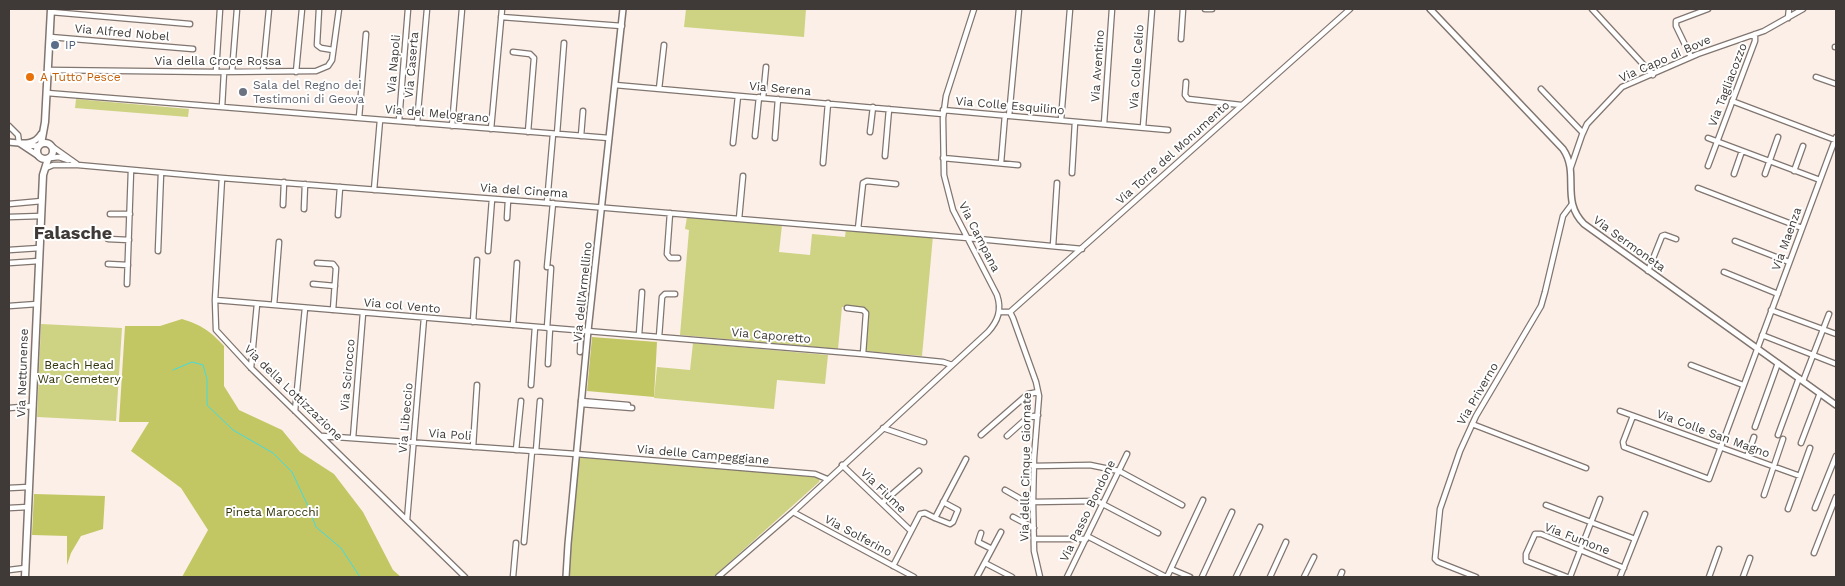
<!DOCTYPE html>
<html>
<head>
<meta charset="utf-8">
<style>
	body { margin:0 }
	#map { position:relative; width:1845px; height:586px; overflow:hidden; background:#fcefe8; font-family:"Work Sans",sans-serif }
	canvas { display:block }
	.frame { position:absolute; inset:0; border:10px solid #3f3a37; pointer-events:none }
</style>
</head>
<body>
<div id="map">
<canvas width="1845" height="586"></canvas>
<div class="frame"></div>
</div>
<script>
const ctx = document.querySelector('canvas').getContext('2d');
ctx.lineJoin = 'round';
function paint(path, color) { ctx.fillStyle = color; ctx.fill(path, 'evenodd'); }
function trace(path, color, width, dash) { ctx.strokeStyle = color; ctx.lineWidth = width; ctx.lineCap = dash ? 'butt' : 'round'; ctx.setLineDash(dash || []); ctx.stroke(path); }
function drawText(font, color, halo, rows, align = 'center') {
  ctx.font = font + ' "Work Sans",sans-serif'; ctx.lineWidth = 4; ctx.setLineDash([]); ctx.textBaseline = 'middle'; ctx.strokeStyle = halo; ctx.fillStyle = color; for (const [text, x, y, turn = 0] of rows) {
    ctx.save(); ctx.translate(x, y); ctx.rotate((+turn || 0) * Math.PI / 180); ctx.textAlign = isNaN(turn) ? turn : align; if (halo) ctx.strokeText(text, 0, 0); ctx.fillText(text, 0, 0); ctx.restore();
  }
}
const green = new Path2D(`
	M686 9H806L804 37 684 27Z
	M76 99 189 109 188 117 75 108Z
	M687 217 782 225 779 252 810 255 812 234 845 237 846 229 933 236 922 356 865 351 868 310 842 307 838 349 680 335 689 230 685 229Z
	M41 324 122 328 116 421 37 417Z
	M693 343 828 355 825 384 777 380 774 409 654 398 657 367 690 370Z
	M579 456 815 475 820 478 819 482 713 577H567V555Z`);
const forest = new Path2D(`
	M182 319C202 325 210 331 224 346V386L239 410 282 430 300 452 334 474 363 512 393 570 401 577H182L208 530 181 488 131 451 149 422H119L125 326H160Z
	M592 337 657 342 654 397 587 391Z
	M34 494 105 496 103 529 81 536 71 553 67 565V536L32 535Z`);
const stream = new Path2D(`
	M173 370 192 362 203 365 207 379V405L233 430 273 453 292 472 307 504 316 527 341 548 360 577`);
const minor = new Path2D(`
	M319 9 317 45 321 48 333 50
	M1205 9H1212
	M1592 9 1653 75
	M51 12 190 24
	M501 17 622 26
	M1788 18 1789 9
	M50 37 193 49
	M1181 39 1183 9
	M1835 47H1836
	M513 52 530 54 534 58 528 132
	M1691 57 1676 26V21L1708 9
	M48 70 216 72 316 71 328 66 332 60 339 9
	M263 71 269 9
	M216 72 220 9
	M232 72 237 9
	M296 72 302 9
	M1816 77 1836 84
	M1186 82 1185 95 1188 99 1241 105
	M615 85 943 114
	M659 89 664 45
	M1541 89 1583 133
	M47 93 609 138
	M763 98 766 67
	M1732 101 1835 140
	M222 107 224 72
	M943 110 1168 130
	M1009 116 1019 9
	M359 118 366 34
	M1061 120 1070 9
	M399 121 408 9
	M417 123 427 9
	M1104 124 1112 9
	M9 126 18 135 19 143
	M452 126 462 9
	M1143 127 1152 9
	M491 129 502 9
	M870 132 873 107
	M557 134 564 43
	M581 136 583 111
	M755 136 759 97
	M775 138 778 99
	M1708 138 1820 180
	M733 143 738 96
	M53 147 77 164
	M885 156 889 109
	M50 158 59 157 68 160
	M943 158 1018 165
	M823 163 828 103
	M1001 163 1005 115
	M1708 166 1755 41V34
	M1571 167 1582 135 1587 124 1622 87 1698 54 1764 31 1803 9
	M46 168 53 165H78L222 178 547 203 968 238 1082 249
	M1794 171 1803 146
	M1072 173 1075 122
	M1734 174 1742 151
	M1765 174 1778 137
	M222 178 215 300 216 330 251 368 465 577
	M1698 188 1802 228
	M374 190 380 120
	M547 203 553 134
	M9 204 42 201
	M283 205 284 182
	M304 209 305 184
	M670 213 667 254 670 258H678
	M110 214H130
	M338 215 340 187
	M9 217 41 216
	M507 218 508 200
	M739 219 743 176
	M858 229 863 183 867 181 896 184
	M108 239 129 240
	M1735 241 1789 262
	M1053 246 1057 183
	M9 250 40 248
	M158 251 161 173
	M488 251 492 199
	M9 263 39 261
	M317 263 333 264 336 268 333 310
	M108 264 128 265
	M547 267 553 203
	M1648 271 1662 236 1665 235 1676 239
	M1724 272 1778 294
	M127 284 131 170
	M313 284 335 286
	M215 300 863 354 943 362 952 365
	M274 305 279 242
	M9 306 37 304
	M847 308 863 310 866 313 863 354
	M1771 310 1836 334
	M1000 312H1010L1013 318 1036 382 1039 396 1034 458 1033 502 1034 551 1040 577
	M1010 312 1350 9
	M473 322 477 260
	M513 325 517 263
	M547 328 551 268
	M639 335 642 292
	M1762 335 1836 364
	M659 337 662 297 665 294H675
	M580 352 581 331
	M548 364 550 328
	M1691 365 1743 385
	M251 368 257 304
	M1803 381 1829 314
	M531 385 535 327
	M581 401 628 405
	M581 404 632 408
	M9 408 33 406
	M295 411 305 308
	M1620 411 1800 476
	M1633 416 1623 442 1624 447 1709 479 1836 137
	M1472 424 1586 468
	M1755 427 1778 363
	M883 428 924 442
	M981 435 1028 394 1038 392
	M1778 435 1799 378
	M322 436 576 454 815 474 827 479
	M1007 436 1027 418 1038 415
	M353 438 363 313
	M1801 443 1820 393
	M473 447 477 385
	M516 450 521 401
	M536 451 540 401
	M1747 457 1754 437
	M842 465 911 531
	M1033 466 1090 465 1119 471 1182 505
	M9 488 29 487
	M1005 490 1033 506
	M1764 495 1783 439
	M1033 502 1097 501 1158 533
	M882 503 919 471
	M1546 505 1635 539
	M9 508 28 507
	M1815 508 1836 456
	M1788 509 1810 448
	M793 512 914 577
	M1013 517 1034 528
	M935 518 950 524 953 522 958 510 943 502
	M407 520 424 318
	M981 533 978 542 992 549
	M1087 536 1166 577
	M1034 539H1086
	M524 542 532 451
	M1814 553 1836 497
	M985 563 1012 577
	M893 566 920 514 925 513 935 518 966 459
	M1171 569 1190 577
	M9 570 25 568
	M513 577 516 543
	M718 577 793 512 988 332C998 321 1002 310 997 295L953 210 944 175 943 118 946 96 974 9
	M977 577 1001 532
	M1067 577 1127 454
	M1167 577 1203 500
	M1202 577 1232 512
	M1236 577 1260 527
	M1270 577 1286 542
	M1304 577 1314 557
	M1340 577 1342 572
	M1476 577 1438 562 1435 559 1440 509 1460 451 1476 416 1541 306 1545 292 1563 216 1572 204
	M1567 577 1526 561V554L1535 534H1541L1624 568
	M1570 577 1600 499
	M1620 577 1645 514
	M1709 577 1719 549
	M1743 577 1750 558`);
const tertiary = new Path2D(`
	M1430 9 1563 149C1580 174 1560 200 1584 224L1836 405
	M9 142C21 143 34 146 41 134
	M19 143 37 155
	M27 145 38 146
	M566 577 568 544 588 331 623 9`);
const primary = new Path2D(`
	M37 151a8 8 0 1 1 16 0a8 8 0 1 1-16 0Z
	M41 144 45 122 51 9
	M25 577 43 175 48 159`);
const markers = [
	[55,45,5,"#5c6f8a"],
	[30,77,5,"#e8710a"],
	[243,92,5,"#6b7280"]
];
const streetNames = [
	["Via Alfred Nobel",122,33,5],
	["Via Capo di Bove",1665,59,-24],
	["Via della Croce Rossa",218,61],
	["Via Napoli",394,64,-85],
	["Via Caserta",412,65,-85],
	["Via Aventino",1098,66,-86],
	["Via Colle Celio",1137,67,-86],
	["Via Tagliacozzo",1728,85,-69],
	["Via Serena",780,89,5],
	["Via Colle Esquilino",1010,106,5],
	["Via del Melograno",437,114,5],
	["Via Torre del Monumento",1173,153,-42],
	["Via del Cinema",524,191,4],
	["Via Campana",979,237,63],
	["Via Maenza",1787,239,-70],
	["Via Sermoneta",1629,244,36],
	["Via dell'Armellino",583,292,-84],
	["Via col Vento",402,306,5],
	["Via Caporetto",771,336,5],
	["Via Nettunense",23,373,-88],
	["Via Scirocco",348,375,-85],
	["Via della Lottizzazione",293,393,44],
	["Via Priverno",1478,394,-60],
	["Via Libeccio",406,418,-85],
	["Via Colle San Magno",1713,434,20],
	["Via Poli",450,435,4],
	["Via delle Campeggiane",703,455,5],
	["Via delle Cinque Giornate",1026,467,-89],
	["Via Fiume",883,491,44],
	["Via Passo Bondone",1088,511,-64],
	["Via Solferino",858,536,28],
	["Via Fumone",1577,539,21]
];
const serviceNames = [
	["IP",65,45]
];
const foodNames = [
	["A Tutto Pesce",40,77]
];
const worshipNames = [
	["Sala del Regno dei",253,85],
	["Testimoni di Geova",253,99]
];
const parkNames = [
	["Beach Head",79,365],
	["War Cemetery",79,379],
	["Pineta Marocchi",272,512]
];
const districtNames = [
	["Falasche",73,234]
];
paint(green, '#ced383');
paint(forest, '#c3c763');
trace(stream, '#43dbde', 1);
trace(minor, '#80756f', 7);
trace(tertiary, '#80756f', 8);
trace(primary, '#80756f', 9);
trace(minor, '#fff', 4.5);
trace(tertiary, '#fff', 5);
trace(primary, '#fff', 6);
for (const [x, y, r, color] of markers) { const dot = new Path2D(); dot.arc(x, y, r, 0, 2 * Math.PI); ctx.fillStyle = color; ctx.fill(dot); trace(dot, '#fff', 2); }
drawText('12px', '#3f3a37', '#fff', streetNames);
drawText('12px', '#4e5e75', '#fff', serviceNames, 'left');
drawText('12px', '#c56008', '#fff', foodNames, 'left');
drawText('12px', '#5b616d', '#fff', worshipNames, 'left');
drawText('12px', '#323308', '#fff', parkNames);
drawText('bold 18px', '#3f3a37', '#fff', districtNames);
</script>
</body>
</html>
